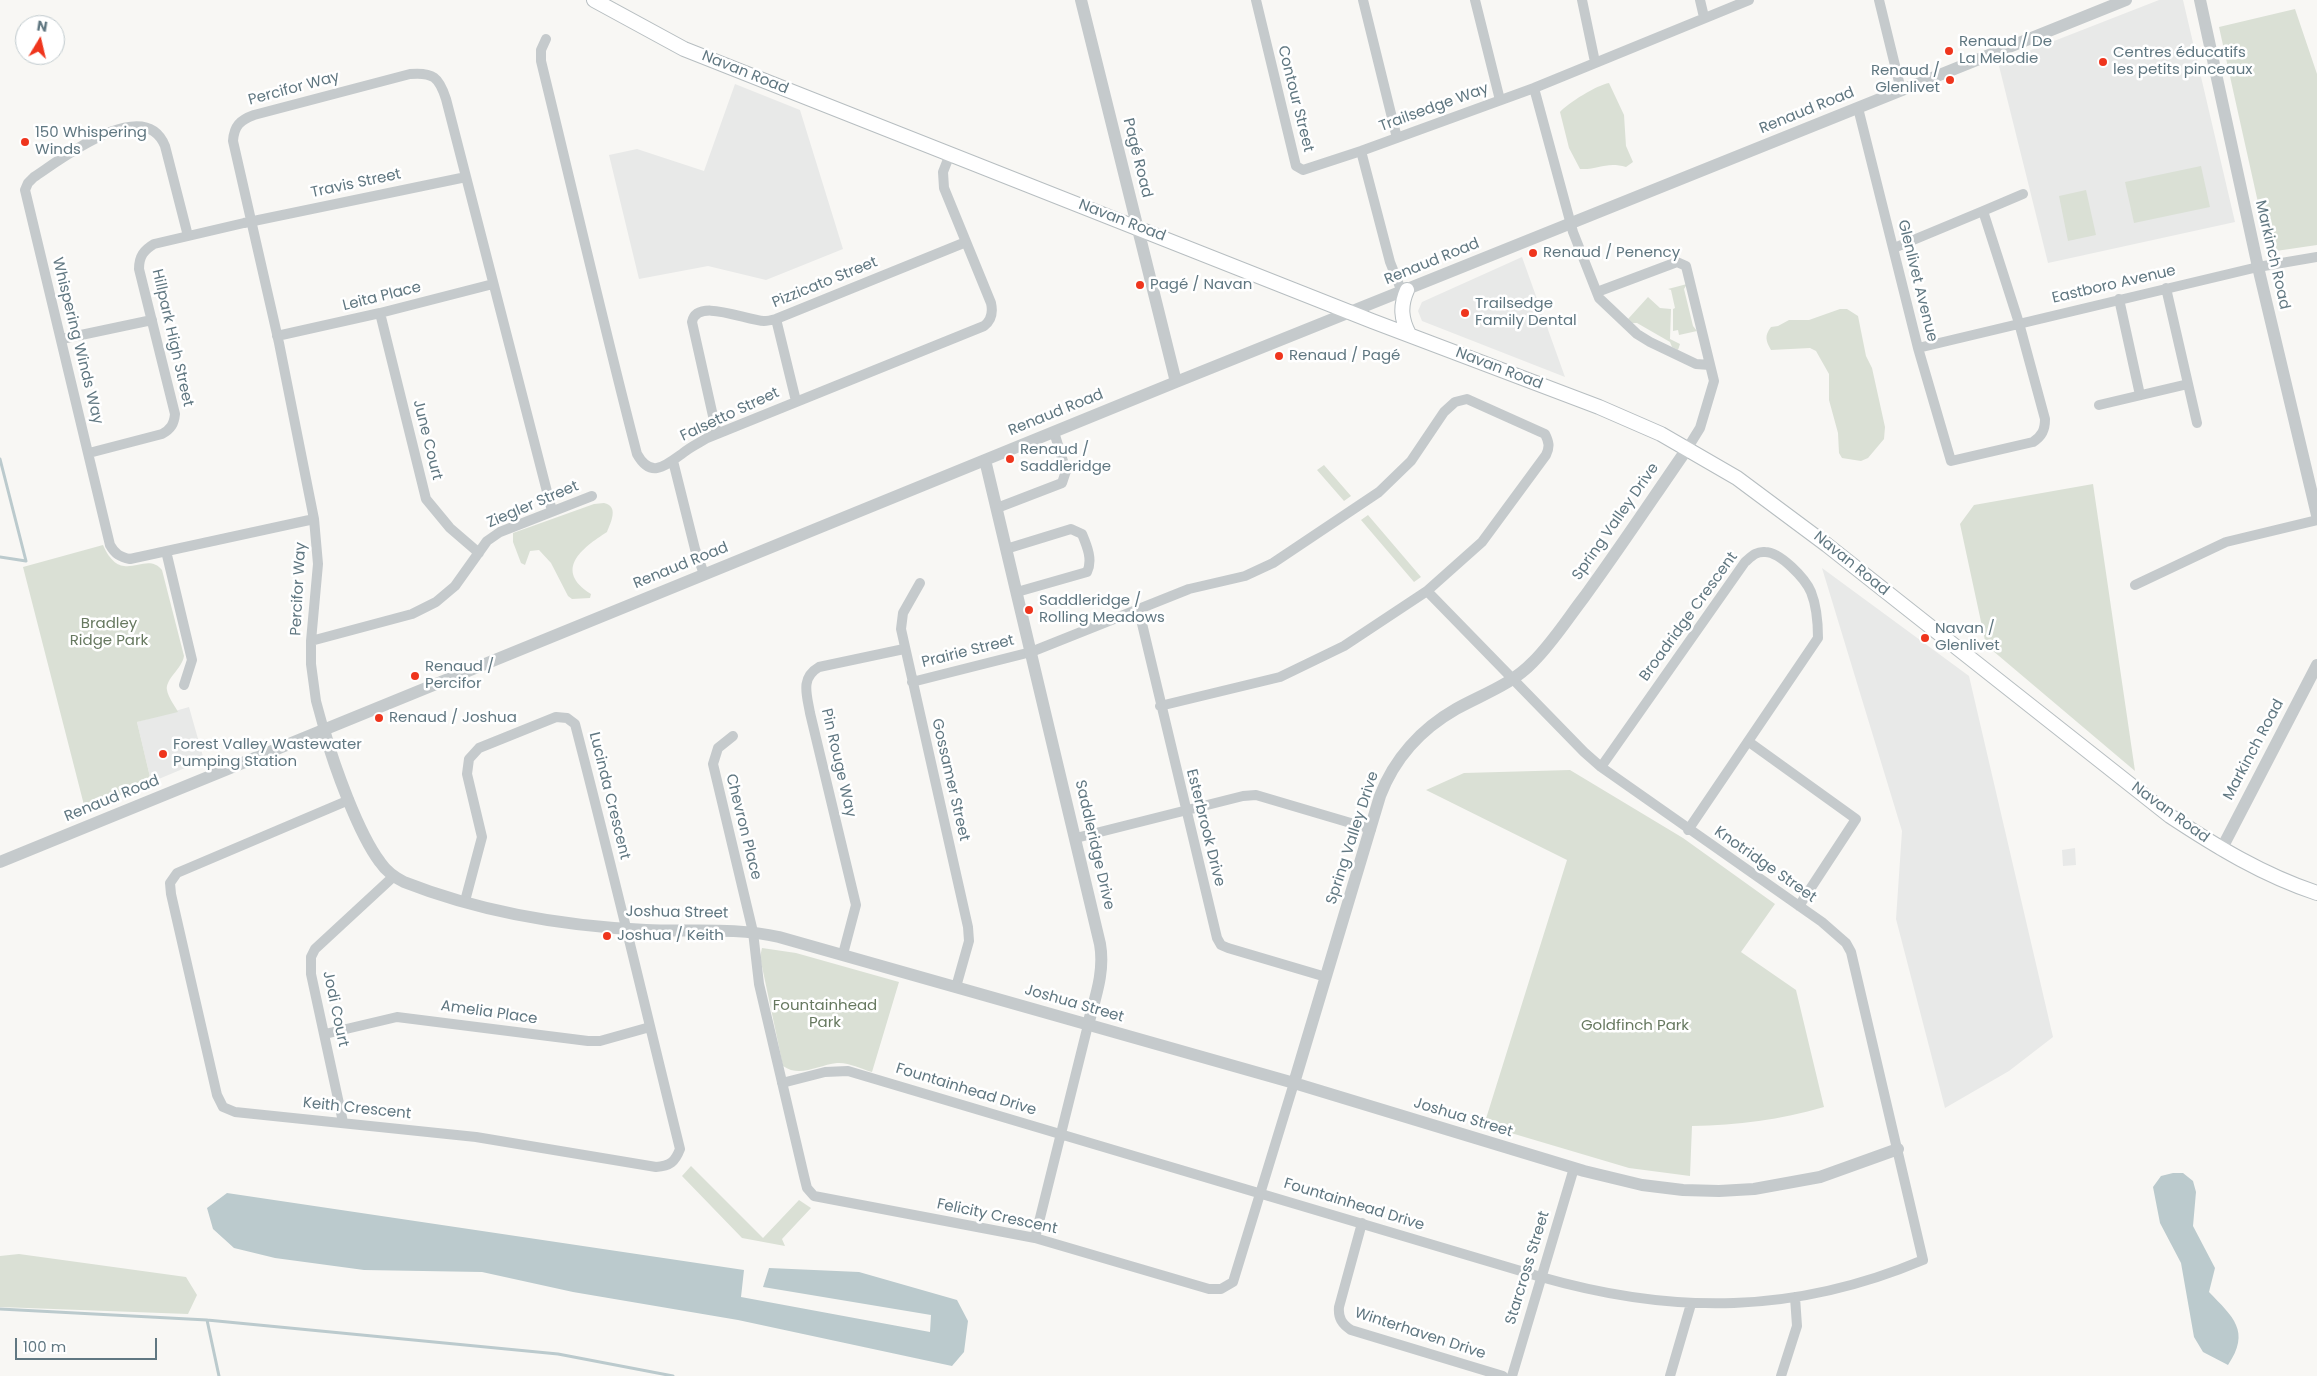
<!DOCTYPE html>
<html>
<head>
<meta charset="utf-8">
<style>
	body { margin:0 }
	#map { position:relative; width:2317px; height:1376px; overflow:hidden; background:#f8f7f4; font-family:Poppins,sans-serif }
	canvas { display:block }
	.north { position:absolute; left:15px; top:15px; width:50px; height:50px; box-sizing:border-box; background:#fff; border:1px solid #bfc9cd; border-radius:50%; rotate:9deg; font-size:14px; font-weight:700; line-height:20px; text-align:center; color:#607781 }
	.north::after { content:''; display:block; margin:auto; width:18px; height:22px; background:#ef351d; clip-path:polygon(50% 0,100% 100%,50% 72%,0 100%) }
	.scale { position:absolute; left:15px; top:1338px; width:142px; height:22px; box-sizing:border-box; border:2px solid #607781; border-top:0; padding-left:6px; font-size:15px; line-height:18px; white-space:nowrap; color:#607781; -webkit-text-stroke:4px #fff; paint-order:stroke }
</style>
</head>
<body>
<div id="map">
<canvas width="2317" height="1376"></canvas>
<div class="north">N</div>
<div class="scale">100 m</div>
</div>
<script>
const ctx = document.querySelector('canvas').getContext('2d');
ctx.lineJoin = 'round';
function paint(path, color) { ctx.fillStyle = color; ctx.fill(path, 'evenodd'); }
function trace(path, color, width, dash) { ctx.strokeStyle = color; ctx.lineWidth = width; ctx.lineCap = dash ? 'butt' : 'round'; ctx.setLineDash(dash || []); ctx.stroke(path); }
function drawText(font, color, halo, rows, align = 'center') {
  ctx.font = font + ' Poppins,sans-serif'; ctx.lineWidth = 5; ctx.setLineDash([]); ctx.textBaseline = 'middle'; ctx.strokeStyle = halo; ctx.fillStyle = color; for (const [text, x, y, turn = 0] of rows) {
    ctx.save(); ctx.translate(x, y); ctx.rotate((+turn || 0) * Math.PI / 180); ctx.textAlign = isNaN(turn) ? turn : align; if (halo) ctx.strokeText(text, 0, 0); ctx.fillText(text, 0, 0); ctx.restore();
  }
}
const built = new Path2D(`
	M2159 0H2183L2235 222 2048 263 1999 66 2031 50Z
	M735 84 800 110 843 249 766 280 708 266 639 279 609 155 637 149 704 171Z
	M1522 257 1565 377 1422 321 1418 311 1422 302Z
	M1822 568 1969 676 2053 1037 2009 1071 1945 1108 1896 919 1902 831Z
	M189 707 204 760 154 781 150 777 137 722Z
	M2075 848 2076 865 2063 866 2062 850Z`);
const green = new Path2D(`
	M2295 9 2317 74V245L2269 252 2219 27Z
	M1609 83 1624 115 1626 146 1633 162 1626 167C1606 161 1599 170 1580 169L1569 148 1560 112C1568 103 1597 85 1609 83Z
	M2201 166 2210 207 2134 223 2125 182Z
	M2086 190 2096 235 2068 241 2059 196Z
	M1687 284 1684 289 1693 326 1697 331 1679 335 1678 330 1673 331V309L1675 308 1671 290 1668 289Z
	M1648 297 1660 308 1671 309 1670 339 1680 344 1678 350 1672 347 1670 342 1637 323H1632L1628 319Z
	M1840 309H1847L1858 316 1866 356 1872 368 1885 427 1884 439 1868 458 1861 461 1842 458 1839 453 1838 433 1829 400V374L1816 351 1810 348 1771 350C1766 341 1764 336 1771 327L1778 326 1789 320H1809Z
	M1324 465 1351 496 1344 501 1317 470Z
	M2093 484 2135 771 1986 645 1960 524 1974 505Z
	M604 503C619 506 611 522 607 532 582 548 553 570 591 594L590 598 572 599 568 596 551 563 539 550 530 551 525 565 521 563 513 542V533L594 504Z
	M1368 515 1421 577 1414 582 1361 520Z
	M103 545C122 588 145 549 162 570L184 656C182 669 165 679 167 690 168 697 175 706 178 712L137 722 150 777 154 781 85 809 23 567Z
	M1570 770 1683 838 1775 904 1741 952 1796 990 1824 1107C1780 1120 1738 1125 1692 1126L1690 1176 1629 1168 1484 1125 1567 860 1426 790 1464 773Z
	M762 948 796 953 899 982 872 1072C862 1069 848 1062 837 1063 818 1065 800 1078 783 1066L760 957Z
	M691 1166 763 1238 799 1200 811 1208 782 1239 785 1246 742 1238 682 1176Z
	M19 1254 186 1277 197 1295 188 1314 0 1307V1256Z`);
const water = new Path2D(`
	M2173 1173H2183L2193 1181 2196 1192 2193 1226 2215 1268 2209 1292C2233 1317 2251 1331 2228 1365L2203 1352 2194 1337 2181 1263 2160 1223 2153 1187 2161 1176Z
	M227 1193 744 1270 741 1297 930 1332 931 1315 763 1287 769 1268 859 1272 957 1300 968 1321 964 1352 952 1366 738 1320 573 1292 482 1272 364 1270 275 1258 234 1248 213 1229 207 1208Z`);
const stream = new Path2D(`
	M0 459 26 561 0 557
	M0 1309 207 1320 558 1354 673 1376
	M207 1320 219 1376`);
const minor = new Path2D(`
	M1256 0 1296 166 1303 170 1361 151 1534 88 1749 0
	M1363 0 1397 138
	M1475 0 1500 100
	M1582 0 1595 62
	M1700 0 1704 17
	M1879 0 1901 90
	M546 39 541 50V61C573 192 603 323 637 454 651 479 665 466 683 453 690 447 699 443 707 438L984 326C992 320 993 312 991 303L944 188 943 172 950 154
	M1534 88 1573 232 1599 298 1637 334 1650 342 1696 364 1710 365
	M1858 108 1918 348 1951 461 2033 442C2042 436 2045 430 2045 419L2019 323 1983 211 1894 248
	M1361 151 1390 262 1402 292
	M1983 211 2023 194
	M188 236 165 146C144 94 60 160 34 177L28 183 25 190 110 545C115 554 120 557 130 559L314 519
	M2166 288 2197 423
	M1597 292 1677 262 1686 266 1714 381 1700 428 1687 449
	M2119 299 2140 395
	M380 313 426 499 450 528 479 553
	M776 319 796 401
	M277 336 380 313 493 284
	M62 339 152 320
	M1918 348 2258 267 2317 257
	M2099 405 2188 384
	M717 434 692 322C697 297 747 321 764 321 768 321 772 320 776 319L966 242
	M89 453 162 434C171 429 174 424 175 414L139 269C139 256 144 250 154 244L244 223 466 177
	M673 461 695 549 704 574
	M997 508 1062 483 1066 471 1054 432
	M1006 549 1071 529 1082 534C1087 546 1093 560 1087 572L1017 592
	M166 551 192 660 184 685
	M920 583 903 613 901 629 968 927 969 941 956 987
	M2135 585 2226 542 2317 520
	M1139 611 1217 938 1221 945 1228 948 1326 977
	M311 641 412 614 436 602 455 586 487 541 500 532 592 496
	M912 682 1031 652 1189 589 1245 576 1273 563 1379 492 1411 461 1444 412 1455 402 1467 399 1545 434C1549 442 1550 447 1546 455L1482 542 1427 591 1344 646 1280 677 1160 706
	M324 730 316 701 311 664V641L318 564 314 519 279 343 233 141C234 126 240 120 254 115L410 74C433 72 439 77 446 99L552 511
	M733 736 718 748 713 764 753 932 759 984 804 1176 807 1188 814 1196 1035 1238 1209 1289H1221L1233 1282 1294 1083
	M1749 742 1856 819 1799 906
	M1601 767 1745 562C1751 557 1756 551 1765 552 1780 552 1805 578 1811 592 1817 607 1818 622 1818 638L1688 830
	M349 800 177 873 170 883 171 894 217 1095 223 1107 235 1112 476 1137 656 1167C670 1166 675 1162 680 1149 645 1007 612 866 575 724L567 718 556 717 479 748 469 759 467 774 482 837 465 901
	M1076 838 1243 796 1256 795 1371 829
	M843 954 856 905 810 713C807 695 800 678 819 667L904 649
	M325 1034 397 1017 588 1041H600L650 1027
	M782 1083 825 1072 848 1071 1541 1277C1674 1315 1795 1314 1923 1260L1851 952 1846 943 1822 922 1601 767 1584 752 1427 591
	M343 1122 311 974V957L315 949 394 876
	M1362 1223 1339 1307C1338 1318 1342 1324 1351 1330L1503 1376
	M1035 1238 1088 1025
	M1512 1376 1574 1168
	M1670 1376 1691 1304
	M1781 1376 1797 1326 1795 1297`);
const tertiary = new Path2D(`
	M1081 0 1176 382
	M2200 0 2258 267 2317 515
	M985 460 1100 944C1105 972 1095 998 1088 1025
	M324 730C334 765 358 833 380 862 386 871 394 877 404 882 480 912 565 926 646 930 691 932 735 927 779 937L1294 1083 1584 1171 1642 1185 1683 1190 1719 1191 1754 1189 1820 1177 1898 1149
	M2221 850 2317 665
	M0 862 1176 382 2126 0
	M1294 1083 1380 796C1394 759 1421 729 1456 709 1483 694 1511 685 1533 662 1553 642 1568 618 1585 596 1620 548 1653 498 1687 449`);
const secondary = new Path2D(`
	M594 0 684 49 1372 321 1599 407 1661 434 1737 478 1827 545 2170 816C2217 847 2263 875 2317 893
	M1407 290C1400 306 1401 319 1409 334`);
const markers = [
	[1949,51,5,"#ef351d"],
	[2103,62,5,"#ef351d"],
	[1950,80,5,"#ef351d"],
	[25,142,5,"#ef351d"],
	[1533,253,5,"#ef351d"],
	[1140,285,5,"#ef351d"],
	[1465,313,5,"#ef351d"],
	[1279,356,5,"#ef351d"],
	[1010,459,5,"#ef351d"],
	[1029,610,5,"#ef351d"],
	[1925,638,5,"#ef351d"],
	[415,676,5,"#ef351d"],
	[379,718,5,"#ef351d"],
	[163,754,5,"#ef351d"],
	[607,936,5,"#ef351d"]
];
const poiNames = [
	["Renaud / De",1959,42],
	["La Melodie",1959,59],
	["Centres éducatifs",2113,53],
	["les petits pinceaux",2113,70],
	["Renaud /",1940,71,"right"],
	["Glenlivet",1940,88,"right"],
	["150 Whispering",35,133],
	["Winds",35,150],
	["Renaud / Penency",1543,253],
	["Pagé / Navan",1150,285],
	["Trailsedge",1475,304],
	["Family Dental",1475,321],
	["Renaud / Pagé",1289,356],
	["Renaud /",1020,450],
	["Saddleridge",1020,467],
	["Saddleridge /",1039,601],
	["Rolling Meadows",1039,618],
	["Navan /",1935,629],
	["Glenlivet",1935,646],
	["Renaud /",425,667],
	["Percifor",425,684],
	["Renaud / Joshua",389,718],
	["Forest Valley Wastewater",173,745],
	["Pumping Station",173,762],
	["Joshua / Keith",617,936]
];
const streetNames = [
	["Navan Road",745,73,22],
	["Percifor Way",294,89,-15],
	["Contour Street",1295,99,76],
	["Trailsedge Way",1434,108,-20],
	["Renaud Road",1807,111,-22],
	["Pagé Road",1137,158,76],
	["Travis Street",356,184,-12],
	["Navan Road",1122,221,21],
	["Markinch Road",2272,255,77],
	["Renaud Road",1432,262,-22],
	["Glenlivet Avenue",1917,281,76],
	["Pizzicato Street",825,283,-22],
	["Eastboro Avenue",2114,285,-13],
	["Leita Place",382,297,-14],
	["Hillpark High Street",172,338,77],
	["Whispering Winds Way",77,341,76],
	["Navan Road",1499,369,21],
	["Renaud Road",1056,413,-22],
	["Falsetto Street",730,415,-25],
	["June Court",427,440,76],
	["Ziegler Street",533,505,-23],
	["Spring Valley Drive",1616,522,-55],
	["Navan Road",1851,564,39],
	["Renaud Road",681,566,-22],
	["Percifor Way",299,589,-87],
	["Broadridge Crescent",1689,617,-54],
	["Prairie Street",968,652,-14],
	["Markinch Road",2254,750,-62],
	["Pin Rouge Way",838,763,77],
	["Gossamer Street",950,780,77],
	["Lucinda Crescent",609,796,76],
	["Renaud Road",112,799,-22],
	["Navan Road",2170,813,36],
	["Chevron Place",743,827,76],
	["Esterbrook Drive",1205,828,76],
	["Spring Valley Drive",1353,838,-72],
	["Saddleridge Drive",1094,845,77],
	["Knotridge Street",1765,865,35],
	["Joshua Street",677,913,1],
	["Joshua Street",1074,1004,16],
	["Jodi Court",335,1009,78],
	["Amelia Place",489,1013,8],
	["Fountainhead Drive",966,1090,17],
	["Keith Crescent",357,1109,6],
	["Joshua Street",1463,1118,17],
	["Fountainhead Drive",1354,1205,17],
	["Felicity Crescent",997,1217,12],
	["Starcross Street",1528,1268,-73],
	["Winterhaven Drive",1420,1334,18]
];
const parkNames = [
	["Bradley",109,624],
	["Ridge Park",109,641],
	["Fountainhead",825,1006],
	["Park",825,1023],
	["Goldfinch Park",1635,1026]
];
paint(built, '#e8e9e8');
paint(green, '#dae0d5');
paint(water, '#bbcacd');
trace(stream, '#bbcacd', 3);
trace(secondary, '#b7bec1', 16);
trace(minor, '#c5cacc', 10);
trace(tertiary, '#c5cacc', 12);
trace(secondary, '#fff', 14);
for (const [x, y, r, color] of markers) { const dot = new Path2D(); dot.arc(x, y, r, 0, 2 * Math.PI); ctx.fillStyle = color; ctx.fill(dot); trace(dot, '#fff', 2); }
drawText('15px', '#607781', '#fff', poiNames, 'left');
drawText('15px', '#607781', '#fff', streetNames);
drawText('15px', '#677960', '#fff', parkNames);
</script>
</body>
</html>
